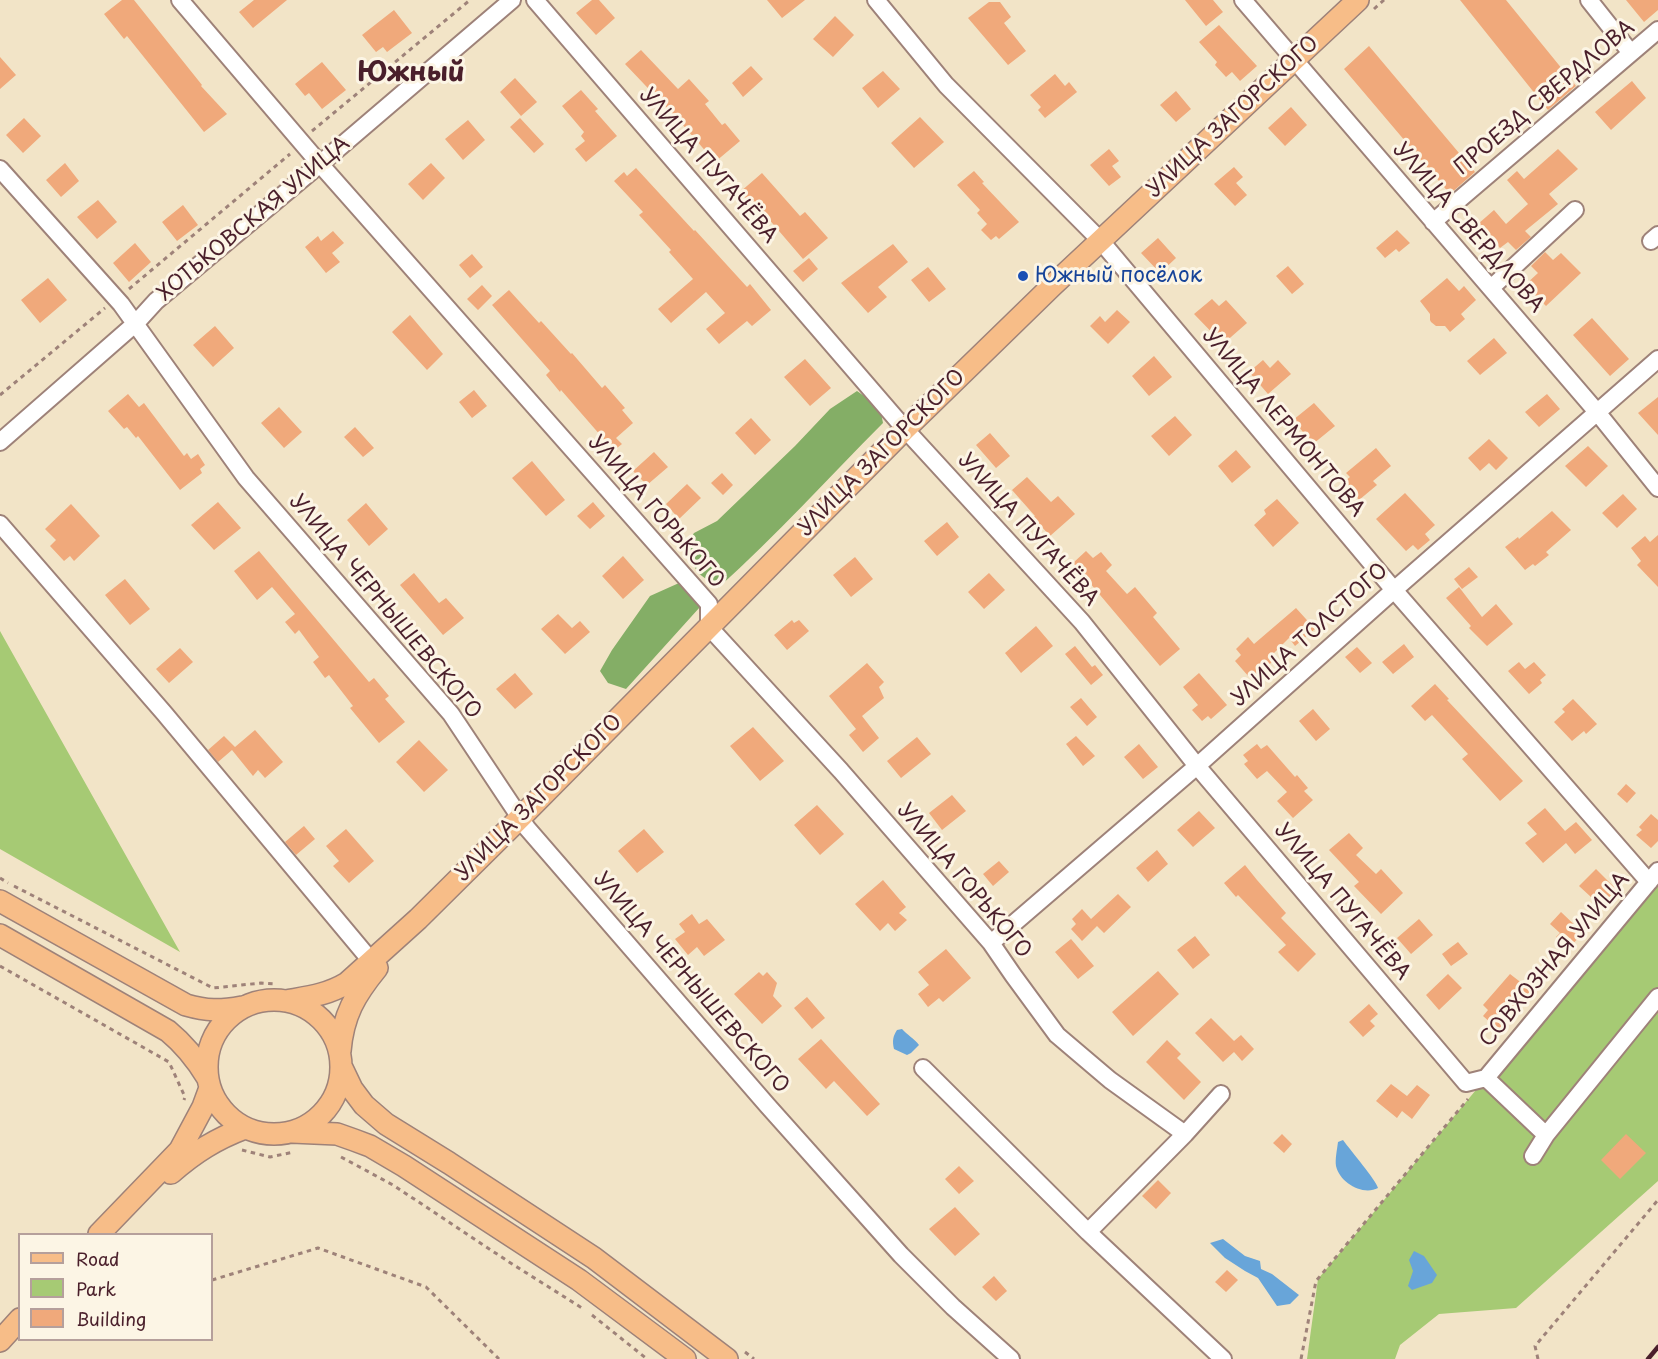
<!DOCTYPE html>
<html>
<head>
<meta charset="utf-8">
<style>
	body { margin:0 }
	#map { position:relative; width:1658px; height:1359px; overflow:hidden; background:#f2e4c7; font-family:"Playpen Sans",sans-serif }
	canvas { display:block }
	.legend { position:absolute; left:18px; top:1233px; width:195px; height:108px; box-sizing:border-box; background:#fcf5e5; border:2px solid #b59f9b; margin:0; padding:8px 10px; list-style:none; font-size:18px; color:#4a1f2b }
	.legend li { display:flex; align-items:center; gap:12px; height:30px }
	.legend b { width:30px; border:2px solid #b59f9b }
</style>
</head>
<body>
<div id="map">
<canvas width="1658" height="1359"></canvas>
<ul class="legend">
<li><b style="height:8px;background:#f7bd88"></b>Road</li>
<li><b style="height:16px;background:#a6ca74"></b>Park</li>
<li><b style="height:16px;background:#f0a97b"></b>Building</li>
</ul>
</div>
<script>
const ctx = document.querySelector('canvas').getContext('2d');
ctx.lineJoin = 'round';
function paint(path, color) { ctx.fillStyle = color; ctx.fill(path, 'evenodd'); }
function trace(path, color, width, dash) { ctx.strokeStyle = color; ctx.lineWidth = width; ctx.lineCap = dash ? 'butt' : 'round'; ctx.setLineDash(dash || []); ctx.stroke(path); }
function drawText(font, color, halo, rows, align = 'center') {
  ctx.font = font + ' "Playpen Sans",sans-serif'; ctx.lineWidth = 6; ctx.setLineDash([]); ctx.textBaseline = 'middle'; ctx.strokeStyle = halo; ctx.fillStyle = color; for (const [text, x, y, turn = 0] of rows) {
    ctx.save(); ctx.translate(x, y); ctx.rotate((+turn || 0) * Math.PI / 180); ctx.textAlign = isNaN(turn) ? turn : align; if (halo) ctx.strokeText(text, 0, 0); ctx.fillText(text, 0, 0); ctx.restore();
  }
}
const green = new Path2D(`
	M0 631 180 952 0 849Z
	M1658 866V1181L1516 1308 1439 1314 1400 1345 1395 1359H1307L1318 1279 1486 1078Z`);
const forest = new Path2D(`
	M857 391 867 398 881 413 883 423C828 478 776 536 718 588L698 573 684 548 694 533 717 521 795 446 830 409Z
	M679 583 700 607 626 689 608 683 600 671 612 650 650 596Z`);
const water = new Path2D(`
	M902 1029C907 1035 914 1038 919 1045L911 1053 907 1055 894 1049C892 1041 893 1036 897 1030Z
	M1343 1140C1351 1151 1376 1180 1378 1188 1363 1196 1340 1183 1336 1166 1335 1159 1337 1150 1338 1142Z
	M1223 1239 1245 1256 1260 1261 1261 1269 1272 1274 1299 1295 1290 1304 1277 1306 1258 1278 1245 1271 1225 1258 1210 1243Z
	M1414 1251 1424 1256 1437 1275 1432 1283 1412 1290 1408 1286 1413 1271 1409 1260Z`);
const building = new Path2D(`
	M122 0H134L202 85 201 86 227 114 204 132 127 36 124 39 104 14Z
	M254 0H287L253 28 239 12Z
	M592 0H599L615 18 596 35 576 13Z
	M767 0H805L782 18Z
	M1185 0H1213L1223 12 1206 26Z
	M1460 0H1506L1576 86 1548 110Z
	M1626 0H1658V10L1644 22Z
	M989 2H1000L1011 17 1004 23 1026 51 1008 65 968 18Z
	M394 10 412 33 387 52 383 47 376 52 362 35Z
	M835 16 854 35 833 57 813 39Z
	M1219 25 1257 66 1240 81 1232 72 1226 77 1215 65 1217 62 1199 42Z
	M1369 46 1475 172 1450 194 1344 69Z
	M641 50 678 89 689 79 709 101 705 104 722 125 725 123 740 141 715 162 682 124 625 64Z
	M0 57 16 75 0 89Z
	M322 62 346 90 322 109 309 93 305 96 295 84Z
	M751 66 763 79 743 97 732 83Z
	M883 71 900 89 878 108 862 88Z
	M1055 74 1065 86 1069 82 1077 92 1045 118 1038 110 1041 107 1030 95Z
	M515 78 537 102 521 116 500 92Z
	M1632 81 1646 98 1611 130 1595 112Z
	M581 90 598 109 595 111 617 136 586 162 575 149 585 141 581 136 584 132 562 106Z
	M1176 91 1191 109 1176 122 1160 105Z
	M1291 107 1307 125 1285 146 1268 128Z
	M920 117 944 142 914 168 891 143Z
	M24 118 41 136 23 153 6 135Z
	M520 118 544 144 534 153 510 127Z
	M468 120 485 140 463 160 445 139Z
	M1109 149 1119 161 1112 166 1121 177 1109 186 1090 165Z
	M1558 149 1578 169 1549 194 1558 204 1525 231 1531 237 1516 250 1508 242 1500 248 1478 224 1494 210 1506 224 1528 204 1507 180 1517 171 1524 179Z
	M65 163 79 181 61 197 46 180Z
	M431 163 445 178 423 200 408 184Z
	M1234 167 1243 177 1236 183 1247 195 1235 206 1214 184Z
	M636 168 694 231 695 230 747 287 750 284 771 310 752 326 747 321 719 344 706 329 725 313 706 292 671 323 658 309 693 279 669 252 671 250 639 215 643 212 614 181 624 172 627 176Z
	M974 171 984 182 982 183 1019 222 999 239 996 236 991 240 981 230 987 224 977 213 980 210 957 185Z
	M762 173 800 216 805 212 828 238 803 259 767 217 764 219 740 192Z
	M98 200 117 222 97 239 77 217Z
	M183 205 198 225 177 241 162 222Z
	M1397 230 1410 243 1399 252 1396 249 1385 258 1376 248Z
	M333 231 344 243 332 253 340 262 326 273 305 247 318 236 321 241Z
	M1158 238 1176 258 1160 273 1141 253Z
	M135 243 151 262 129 282 113 263Z
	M893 244 908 262 878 287 887 297 868 313 841 283Z
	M1545 252 1553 260 1561 253 1581 273 1546 306 1525 285 1538 273 1531 266Z
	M472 254 483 267 470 278 459 265Z
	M809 258 818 269 803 282 793 271Z
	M1288 266 1304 284 1292 294 1276 276Z
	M928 267 946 289 929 302 911 280Z
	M48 278 67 300 40 323 21 300Z
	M1447 278 1459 291 1464 286 1476 300 1461 314 1465 319 1450 332 1445 326H1436L1431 322 1430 320V314L1420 301Z
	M482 285 492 296 478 310 467 299Z
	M509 290 539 323 541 321 571 354 572 353 602 388 605 385 625 408 622 410 633 423 616 438 622 444 607 456 594 442 601 436 561 390 560 392 546 375 550 371 492 305Z
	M1212 299 1219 306 1226 300 1247 323 1223 344 1194 314Z
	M1117 310 1130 322 1108 344 1090 326 1100 316 1105 322Z
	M410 315 443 354 427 370 392 332Z
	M1592 318 1629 359 1610 376 1573 335Z
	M215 326 234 348 213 367 193 345Z
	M1494 338 1507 353 1480 375 1467 361Z
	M1154 356 1172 377 1149 396 1132 376Z
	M805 359 831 388 810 406 784 377Z
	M1263 360 1270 368 1278 360 1291 374 1268 394 1249 372Z
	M474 390 487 406 472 418 459 402Z
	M128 394 139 407 144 403 184 456 187 453 191 459 198 454 205 465 200 469 202 473 180 490 138 436 136 438 127 427 124 429 108 411Z
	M1547 394 1560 409 1539 427 1525 412Z
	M1658 397V435L1638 413Z
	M1314 403 1335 426 1313 444 1293 420Z
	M279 407 302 432 284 448 261 423Z
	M1175 416 1192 435 1169 456 1151 436Z
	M751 418 771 440 755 455 735 433Z
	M355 427 374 448 363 457 344 437Z
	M990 433 1010 456 996 468 976 445Z
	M1489 439 1508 458 1496 470 1489 463 1480 471 1468 458Z
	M1588 446 1608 466 1586 487 1565 466Z
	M1376 448 1391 466 1373 481 1377 485 1359 500 1344 482 1350 477 1346 473Z
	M1236 450 1251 467 1232 483 1218 466Z
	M654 452 668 467 647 485 633 471Z
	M532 461 565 500 546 516 512 478Z
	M722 473 733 485 723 495 711 483Z
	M1027 477 1051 502 1058 496 1075 514 1050 536 1033 517 1035 516 1012 490Z
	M687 484 701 498 679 519 666 504Z
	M1405 493 1435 525 1425 534 1430 540 1418 550 1413 545 1406 551 1376 519Z
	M1623 494 1637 509 1617 528 1602 513Z
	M1277 499 1299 523 1273 547 1254 525 1266 514 1264 510Z
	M218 502 241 528 214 550 191 525Z
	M593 502 605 516 590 529 577 516Z
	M366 503 388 529 369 546 347 520Z
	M71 504 100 536 74 561 70 556 64 561 50 546 56 540 45 529Z
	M1552 511 1571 530 1546 552 1549 555 1535 566 1533 564 1525 570 1505 547 1518 537 1519 539Z
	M947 522 959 537 937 556 924 541Z
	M1658 535V587L1637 565 1641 561 1631 548 1645 536 1650 542Z
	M259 551 369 682 374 678 389 696 385 699 405 722 379 743 350 708 353 706 329 675 325 678 313 662 319 657 299 630 295 634 285 622 295 614 272 587 257 600 234 571Z
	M1086 551 1093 558 1101 552 1112 565 1106 571 1127 594 1135 587 1157 613 1153 617 1180 649 1160 666 1073 563Z
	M623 556 644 580 623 599 602 576Z
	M855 557 873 579 851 597 833 575Z
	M1469 567 1478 577 1462 589 1454 579Z
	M414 573 439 603 446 598 464 618 443 635 400 585Z
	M989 573 1005 590 984 609 968 592Z
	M125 579 150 609 130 625 105 595Z
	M1459 587 1482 617 1496 604 1513 624 1487 646 1469 628 1471 626 1446 598Z
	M1296 608 1315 629 1295 646 1289 638 1269 658 1272 662 1263 670 1268 676 1257 686 1235 661 1241 655 1236 649 1248 637 1254 644Z
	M558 614 572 628 580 621 590 632 565 654 541 629Z
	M792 620 794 623 799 620 809 631 787 650 774 635Z
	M1036 626 1053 646 1021 673 1005 653Z
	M1404 644 1414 657 1393 674 1382 662Z
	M1075 646 1092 667 1095 665 1103 675 1091 685 1065 654Z
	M1357 647 1372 663 1360 673 1345 657Z
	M180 648 193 662 169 683 156 669Z
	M1519 662 1525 669 1534 662 1546 675 1540 680 1542 683 1529 694 1508 671Z
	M867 663 884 682 879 687 884 698 862 716 879 738 863 752 849 735 856 729 829 696Z
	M515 673 533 694 515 709 496 689Z
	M1199 673 1227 705 1211 719 1208 716 1202 721 1192 710 1198 705 1183 687Z
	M1435 684 1449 699 1447 700 1523 781 1500 801 1462 759 1468 754 1432 715 1425 721 1411 706Z
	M1081 698 1097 717 1087 726 1070 707Z
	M1573 699 1597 724 1586 734 1584 731 1572 741 1554 722 1565 712 1562 709Z
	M1313 709 1330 729 1316 741 1299 721Z
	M753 727 784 761 760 781 730 746Z
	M255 730 283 762 265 778 258 770 253 776 232 750 218 762 208 750 224 736 235 747Z
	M1076 736 1095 756 1083 766 1066 744Z
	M917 737 931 754 901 778 887 761Z
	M419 740 448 770 424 792 396 762Z
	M1139 744 1158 767 1143 779 1124 757Z
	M1257 744 1261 749 1267 745 1295 777 1297 775 1308 788 1304 791 1313 800 1293 818 1277 801 1287 792 1267 771 1257 779 1244 764 1248 761 1243 755Z
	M1626 784 1636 793 1627 803 1617 794Z
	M952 795 966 811 942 830 929 813Z
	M817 805 844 834 820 855 794 825Z
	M1545 808 1565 831 1576 822 1592 840 1575 854 1566 843 1543 863 1525 843 1537 834 1527 823Z
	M1199 811 1215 828 1193 847 1177 830Z
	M1651 814 1658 820V841L1651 848 1636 835 1642 830 1639 827Z
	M304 826 315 839 296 855 285 842Z
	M346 829 374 861 349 883 333 866 339 861 326 846Z
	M644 829 664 852 637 873 618 851Z
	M1349 833 1363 848 1356 855 1376 874 1381 869 1403 893 1381 914 1354 886 1359 882 1329 850Z
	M1157 850 1168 864 1148 882 1136 868Z
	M999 861 1009 872 993 886 983 874Z
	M1245 865 1257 880 1286 913 1281 918 1316 954 1298 972 1278 952 1286 945 1238 895 1236 897 1224 883Z
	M1596 869 1619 892 1603 908 1579 886Z
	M883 880 906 907 899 913 907 920 895 931 888 923 880 931 855 904Z
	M1118 894 1131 907 1104 933 1097 926 1082 941 1071 929 1076 924 1072 919 1082 909 1091 919Z
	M1561 912 1583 933 1568 949 1556 937 1560 933 1550 924Z
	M692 914 699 924 707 919 725 940 704 956 697 947 688 955 675 939 685 932 679 924Z
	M1419 919 1433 935 1411 954 1397 938Z
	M1195 936 1210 955 1193 969 1177 950Z
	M1071 939 1094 966 1078 979 1055 952Z
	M1458 942 1468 954 1451 966 1442 954Z
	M946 949 971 978 943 1002 939 998 928 1007 918 994 929 985 918 972Z
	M1158 971 1179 994 1133 1036 1112 1012Z
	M759 972 763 976 767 972 777 983 773 996 782 1006 762 1024 734 994Z
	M1448 974 1462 988 1439 1010 1426 995Z
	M1510 974 1532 991 1499 1030 1483 1016 1488 1010 1483 1005Z
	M807 997 825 1018 812 1029 794 1008Z
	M1369 1004 1378 1014 1370 1021 1375 1026 1363 1037 1349 1022Z
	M1211 1018 1234 1041 1241 1035 1254 1049 1242 1061 1234 1052 1223 1062 1195 1033Z
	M821 1039 880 1104 867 1116 834 1081 826 1089 798 1059Z
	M1167 1040 1181 1054 1177 1058 1201 1082 1184 1100 1146 1062Z
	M1391 1084 1407 1096 1417 1085 1430 1095 1412 1119 1402 1111 1397 1118 1376 1101Z
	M1282 1134 1292 1144 1284 1153 1273 1143Z
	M1626 1134 1646 1153 1620 1179 1601 1160Z
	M959 1166 974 1181 959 1194 945 1179Z
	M1158 1180 1171 1193 1156 1209 1142 1196Z
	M955 1207 980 1234 955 1256 929 1229Z
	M1227 1270 1238 1280 1226 1292 1215 1282Z
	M994 1276 1007 1291 996 1301 982 1287Z`);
const path = new Path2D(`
	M1374 9 1384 0
	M312 131 470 0
	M129 289 290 154
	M0 395 105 308
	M0 878 8 883
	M14 886 213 988 261 983 277 984
	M0 966 169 1062 185 1097 184 1100
	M242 1150 270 1157 294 1152
	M341 1157 393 1185 509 1262 582 1308
	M212 1280 318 1248 426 1287 499 1359
	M592 1315 647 1359
	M745 1352 754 1359
	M1301 1359 1316 1281 1468 1099
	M1538 1359 1535 1346 1658 1200`);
const minor = new Path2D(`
	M180 0 320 164 709 604V627L841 771 991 943 1013 975 1057 1035 1110 1080 1185 1134 1221 1094
	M535 0 905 429 1082 622 1197 766 1466 1083 1486 1078
	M876 0 946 85 1100 240 1394 590 1649 882
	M1243 0 1597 412 1658 488
	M1589 0 1631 53
	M0 169 121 304 246 478 451 714 527 828 767 1105 901 1255 953 1307 1011 1359
	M1433 222 1658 30
	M1651 241 1658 235
	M1491 288 1575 210
	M0 442 136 323 156 301 320 164 512 0
	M0 524 164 713 372 962
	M991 943 1197 766 1394 590 1658 359
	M923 1068 1088 1232 1185 1134
	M1486 1078 1658 871
	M1486 1078 1546 1135
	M1533 1156 1546 1135 1658 997
	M1088 1232 1223 1359`);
const major = new Path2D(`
	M0 901 186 1005C207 1011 220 1011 242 1007
	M0 935 168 1031C185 1045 196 1059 207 1077
	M207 1067a67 67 0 1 1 134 0a67 67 0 1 1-134 0Z
	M286 1001C308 997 327 995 347 983L418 919 520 818 905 429 1052 286 1358 0
	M340 1051C343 1015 355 995 377 968
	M341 1066 352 1089 364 1105 386 1124 449 1163 594 1258 727 1359
	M292 1132 337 1134 354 1140 370 1146 404 1166 579 1280 685 1359
	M171 1173C195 1152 216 1139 245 1128
	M99 1234 180 1150 203 1107 210 1088
	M0 1341 20 1319`);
const rail = new Path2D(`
	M1648 1359 1658 1347`);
const markers = [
	[1023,276,6,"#1a4fb4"]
];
const streetNames = [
	["ПРОЕЗД СВЕРДЛОВА",1545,98,-40],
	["УЛИЦА ЗАГОРСКОГО",1233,117,-43],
	["УЛИЦА ПУГАЧЁВА",708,166,49],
	["ХОТЬКОВСКАЯ УЛИЦА",254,219,-40],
	["УЛИЦА СВЕРДЛОВА",1468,228,49],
	["УЛИЦА ЛЕРМОНТОВА",1283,423,50],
	["УЛИЦА ЗАГОРСКОГО",882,453,-45],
	["УЛИЦА ГОРЬКОГО",656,512,49],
	["УЛИЦА ПУГАЧЁВА",1028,530,48],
	["УЛИЦА ЧЕРНЫШЕВСКОГО",385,607,50],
	["УЛИЦА ТОЛСТОГО",1310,635,-42],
	["УЛИЦА ЗАГОРСКОГО",539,798,-45],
	["УЛИЦА ГОРЬКОГО",964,881,50],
	["УЛИЦА ПУГАЧЁВА",1342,902,50],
	["СОВХОЗНАЯ УЛИЦА",1555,960,-50],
	["УЛИЦА ЧЕРНЫШЕВСКОГО",691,983,49]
];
const transitNames = [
	["Южный посёлок",1035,276]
];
const districtNames = [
	["Южный",411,74]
];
paint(green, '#a6ca74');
paint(forest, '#84ae66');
paint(water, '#68a5d9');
paint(building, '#f0a97b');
trace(minor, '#9e8279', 20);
trace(major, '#9e8279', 24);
trace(path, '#9e8279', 3, [4.5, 4.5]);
trace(minor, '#fff', 16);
trace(major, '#f7bd88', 21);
trace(rail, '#4a1f2b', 4.5);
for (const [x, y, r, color] of markers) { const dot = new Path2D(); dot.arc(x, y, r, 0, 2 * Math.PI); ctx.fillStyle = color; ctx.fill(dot); trace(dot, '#fcf5e5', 2); }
drawText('21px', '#4a1f2b', '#fcf5e5', streetNames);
drawText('21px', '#164399', '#fcf5e5', transitNames, 'left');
drawText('bold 27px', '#4a1f2b', '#fcf5e5', districtNames);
</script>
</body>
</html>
